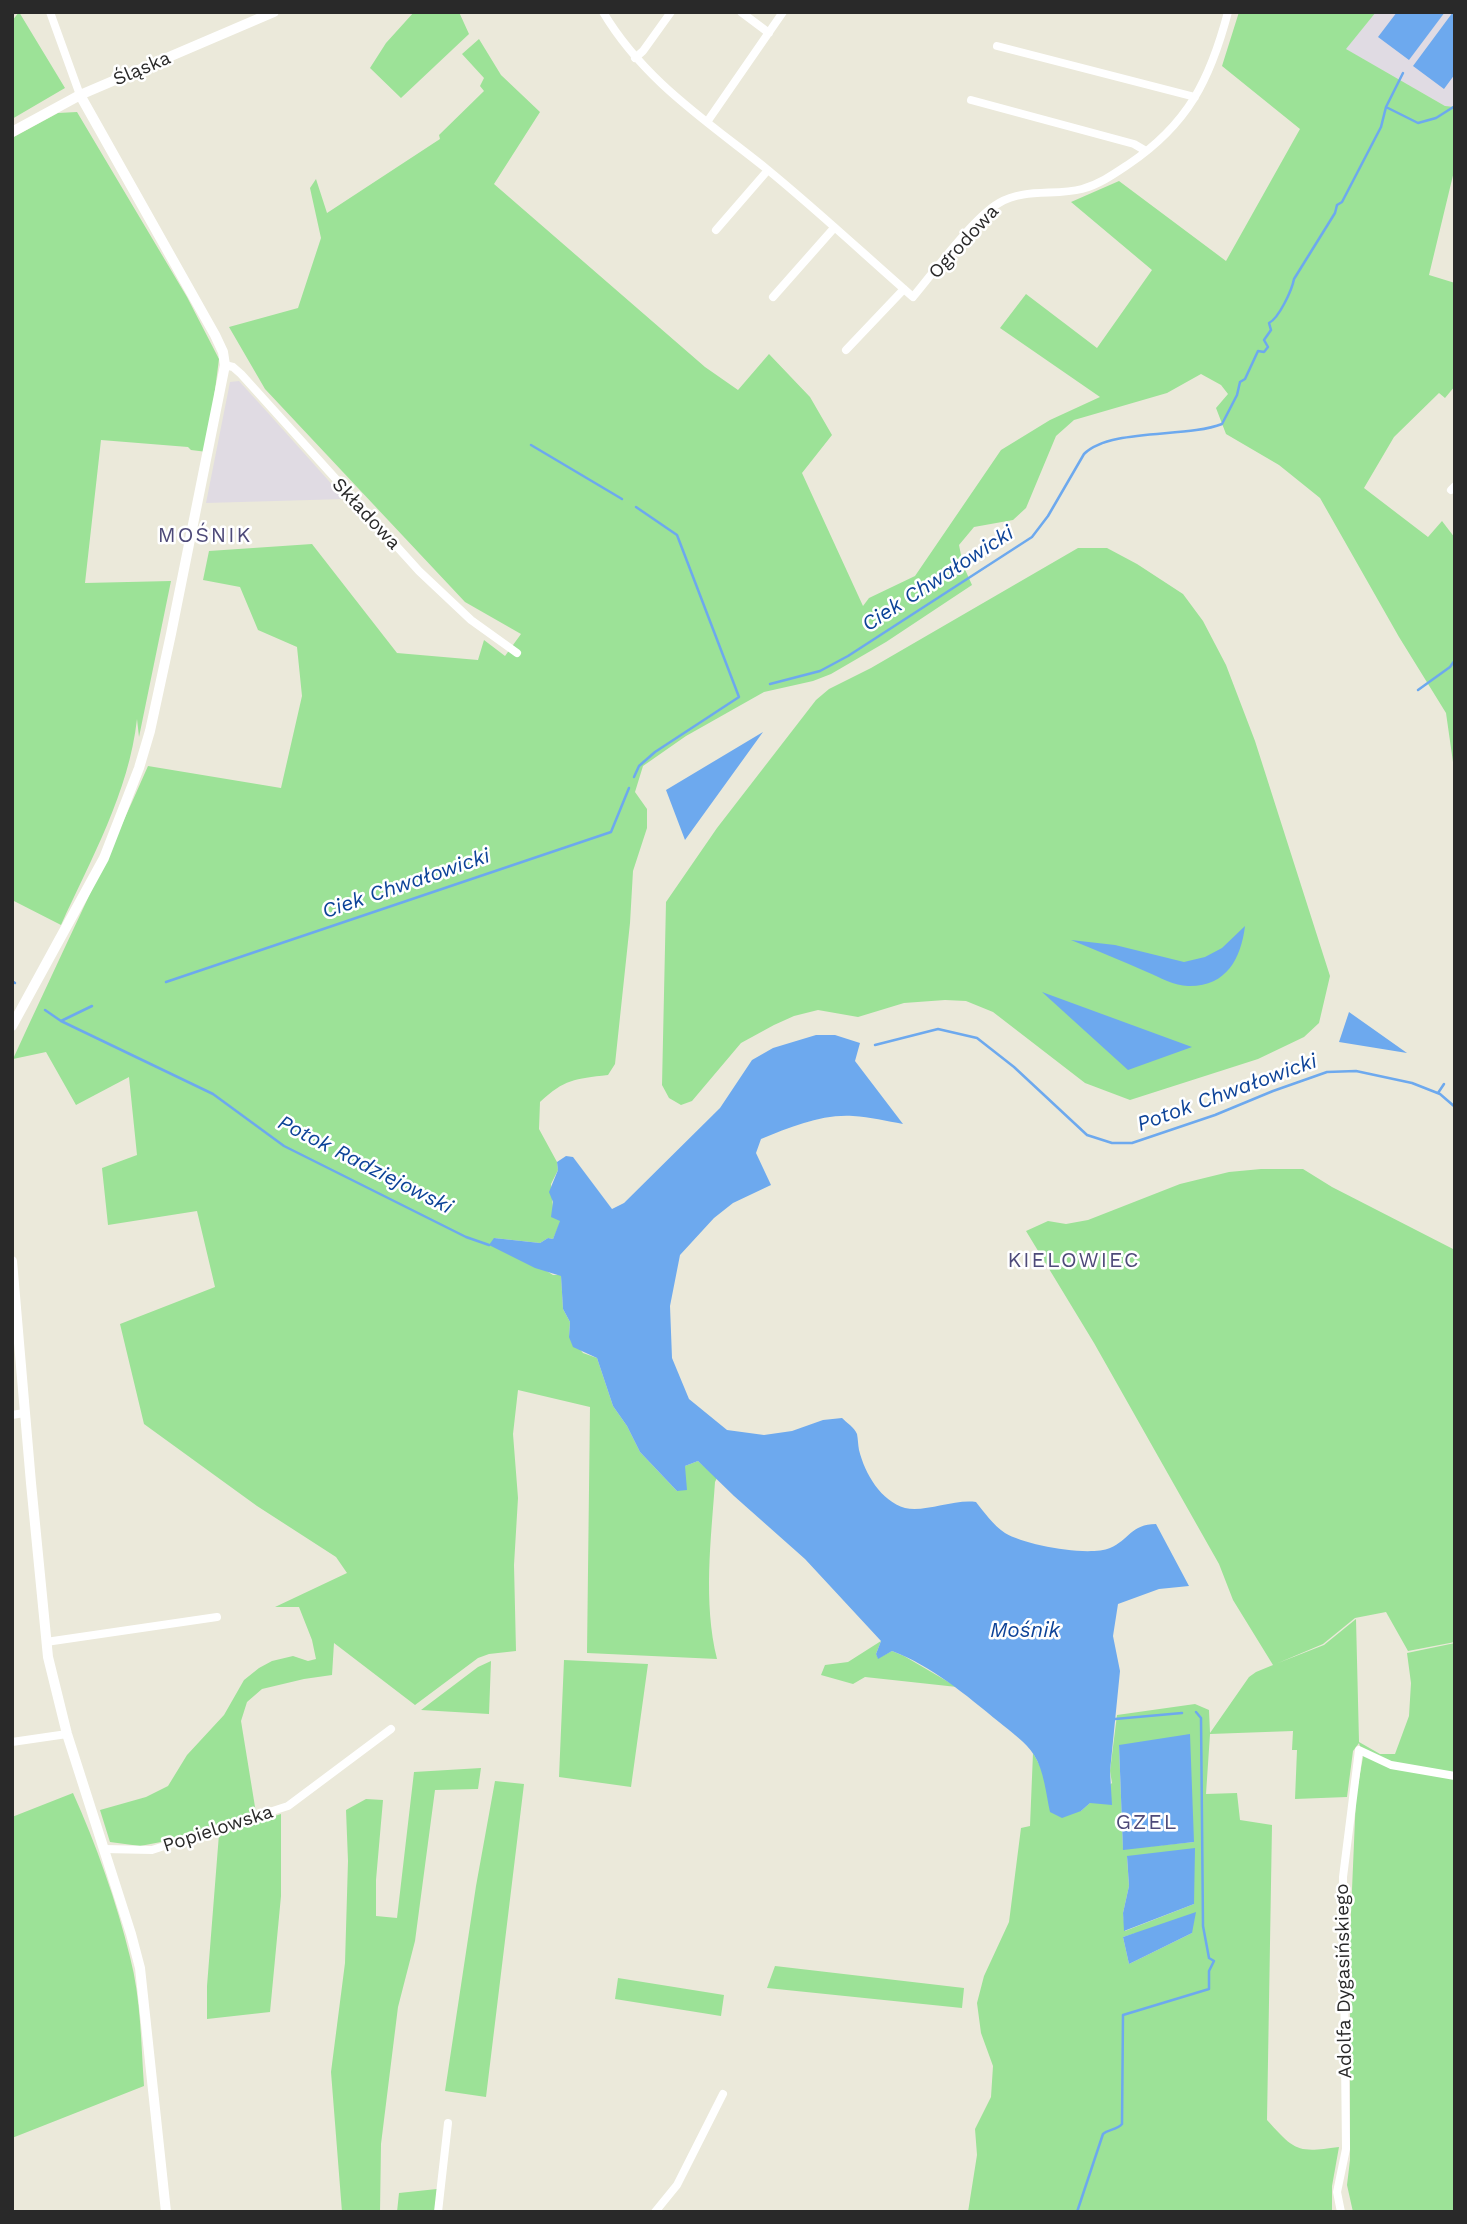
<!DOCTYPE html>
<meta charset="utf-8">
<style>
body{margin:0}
#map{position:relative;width:1467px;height:2224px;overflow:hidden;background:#ebe9da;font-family:"Work Sans",sans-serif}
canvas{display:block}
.frame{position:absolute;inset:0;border:14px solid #292929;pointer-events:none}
</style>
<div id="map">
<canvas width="1467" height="2224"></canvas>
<div class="frame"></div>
</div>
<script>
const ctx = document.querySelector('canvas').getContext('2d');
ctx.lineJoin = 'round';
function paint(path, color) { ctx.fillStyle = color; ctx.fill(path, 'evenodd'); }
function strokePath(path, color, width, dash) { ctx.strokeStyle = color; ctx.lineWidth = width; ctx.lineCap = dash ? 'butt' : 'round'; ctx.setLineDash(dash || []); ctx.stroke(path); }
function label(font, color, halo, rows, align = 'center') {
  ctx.font = font + ' "Work Sans",sans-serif'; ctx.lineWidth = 5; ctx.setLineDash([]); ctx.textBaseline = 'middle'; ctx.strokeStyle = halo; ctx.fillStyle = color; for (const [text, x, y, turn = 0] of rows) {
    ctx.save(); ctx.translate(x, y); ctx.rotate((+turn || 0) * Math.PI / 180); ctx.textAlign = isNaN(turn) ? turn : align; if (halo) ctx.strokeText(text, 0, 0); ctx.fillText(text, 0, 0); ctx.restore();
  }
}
paint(new Path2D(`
 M 1376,12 L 1455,12 L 1455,107 L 1445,106 L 1345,49 Z
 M 239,381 L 269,414 L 345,499 L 206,503 L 230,382 Z`), '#e0dbe3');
paint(new Path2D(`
 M 19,12 L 65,88 L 12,119 L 12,21 Z
 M 414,12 L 459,12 L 469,34 L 401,98 L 370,68 L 386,43 Z
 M 1239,12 L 1376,12 L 1346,49 L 1445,106 L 1455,107 L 1455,167 L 1429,275 L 1455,283 L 1455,386 L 1445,398 L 1439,393 L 1394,437 L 1364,488 L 1428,537 L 1442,521 L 1455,538 L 1455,776 L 1446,713 L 1399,637 L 1320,498 L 1279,465 L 1226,434 L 1216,408 L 1228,394 L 1221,385 L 1201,374 L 1167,393 L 1074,420 L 1056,436 L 1026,508 L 1013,520 L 974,527 L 959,545 L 963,565 L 972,585 L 886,642 L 831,674 L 813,681 L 764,692 L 686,736 L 643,766 L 635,792 L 647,809 L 647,828 L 633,871 L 630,923 L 615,1064 L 608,1075 C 574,1079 565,1079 540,1102 L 539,1129 L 557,1162 L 558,1170 L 551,1184 L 553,1208 L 561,1221 L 553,1239 L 548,1238 L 540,1243 L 494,1238 L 553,1275 L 561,1275 L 563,1309 L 570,1322 L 569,1336 L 583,1353 L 597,1358 L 613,1406 L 627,1426 L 640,1452 L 677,1491 L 685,1466 L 698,1461 L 717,1478 L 715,1482 C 711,1540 703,1602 717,1659 L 587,1653 L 590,1407 L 518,1390 L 513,1434 L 518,1498 L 514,1565 L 516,1651 L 489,1654 L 478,1658 L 415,1705 L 334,1643 L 332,1675 L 304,1679 L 262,1689 L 247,1702 L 241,1721 L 256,1813 L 161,1842 L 140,1846 L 110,1842 L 100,1810 L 146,1797 L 168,1786 L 187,1755 L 224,1715 L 244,1680 L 259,1668 L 272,1661 L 293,1656 L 308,1661 L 316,1659 L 312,1640 L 299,1607 L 275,1607 L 347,1573 L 336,1557 L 257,1506 L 144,1424 L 120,1324 L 215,1287 L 197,1211 L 108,1225 L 102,1168 L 137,1155 L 129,1077 L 76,1105 L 46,1052 L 13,1059 C 58,961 105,864 148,766 L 281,788 L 302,696 L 297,647 L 258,630 L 240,587 L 203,580 L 209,551 L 312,544 L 397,653 L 478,660 L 484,640 L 505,656 L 521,634 L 465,602 L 265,389 L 229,327 L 298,308 L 321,238 L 310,188 L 316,179 L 327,213 L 440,139 L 439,135 L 484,91 L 480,86 L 484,78 L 462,54 L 479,39 L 501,75 L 540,112 L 494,184 L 705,367 L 738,390 L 769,354 L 810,397 L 832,435 L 802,473 L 863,606 L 869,598 L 915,576 L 1001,450 L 1050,420 L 1100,397 L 1000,328 L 1026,294 L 1097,348 L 1152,270 L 1071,202 L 1119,181 L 1226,261 L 1300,129 L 1222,66 Z
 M 77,112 L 187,297 L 219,359 L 207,452 L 191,450 L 188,447 L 101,440 L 85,583 L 171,581 L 139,737 L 137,719 C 129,792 91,859 61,925 L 12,900 L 12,138 L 58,113 Z
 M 1078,548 L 1107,548 L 1137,564 L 1183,594 L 1203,621 L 1226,665 L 1255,741 L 1330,976 L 1319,1023 L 1304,1037 L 1258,1059 L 1130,1100 L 1085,1083 L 993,1012 L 966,1001 L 945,1000 L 904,1003 L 858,1017 L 818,1010 L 794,1016 L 774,1025 L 741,1043 L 692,1101 L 681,1105 L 669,1098 L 662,1085 L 666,902 L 717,828 L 816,700 L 829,689 L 871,668 Z
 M 1261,1169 L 1303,1169 L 1332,1187 L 1455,1250 L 1455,1642 L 1408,1651 L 1386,1612 L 1355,1618 L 1323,1644 L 1278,1663 L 1324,1645 L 1356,1619 L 1359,1742 L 1380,1754 L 1395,1754 L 1409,1716 L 1411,1683 L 1407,1653 L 1455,1643 L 1455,2212 L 1353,2212 L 1347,2185 L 1350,2160 L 1350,1936 L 1356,1796 L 1363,1757 L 1359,1743 L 1353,1751 L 1347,1797 L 1295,1799 L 1297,1750 L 1292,1750 L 1293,1731 L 1210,1734 L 1206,1794 L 1237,1793 L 1240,1820 L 1272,1825 L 1267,2120 C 1295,2151 1297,2153 1339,2147 L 1332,2186 L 1332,2212 L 968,2212 L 977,2155 L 975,2129 L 991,2097 L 993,2066 L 981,2033 L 977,2003 L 984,1976 L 1009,1922 L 1021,1828 L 1030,1826 L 1033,1753 L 1039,1764 L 1081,1811 L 1112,1783 L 1110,1771 L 1117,1715 L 1195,1704 L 1209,1710 L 1210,1733 L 1249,1677 L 1256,1672 L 1273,1665 L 1233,1600 L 1219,1564 L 1094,1343 L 1026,1231 L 1048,1221 L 1066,1224 L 1088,1220 L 1180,1184 L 1229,1172 ZM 1119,1745 L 1194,1842 L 1123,1849 ZM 1127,1857 L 1194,1904 L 1125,1931 L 1123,1913 L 1129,1886 ZM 1136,1933 L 1192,1933 L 1129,1964 L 1123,1937 Z
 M 881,1641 L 876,1654 L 878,1658 L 892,1651 L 904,1656 L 957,1687 L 865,1677 L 853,1684 L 821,1675 L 825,1665 L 848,1662 Z
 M 564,1660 L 648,1664 L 631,1787 L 559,1777 Z
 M 491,1661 L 489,1714 L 421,1710 L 478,1667 Z
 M 481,1768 L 478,1789 L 435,1790 L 415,1941 L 398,2007 L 381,2144 L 380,2212 L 342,2212 L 331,2072 L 345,1963 L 348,1861 L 346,1810 L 366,1799 L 383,1800 L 376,1880 L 376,1916 L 397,1918 L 414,1772 Z
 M 495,1781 L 524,1784 L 486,2097 L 445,2091 L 476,1886 Z
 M 73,1793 C 96,1844 117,1903 130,1957 C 141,1999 141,2043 144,2086 L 12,2138 L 12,1817 Z
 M 281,1814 L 281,1896 L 270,2012 L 207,2019 L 207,1986 L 219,1834 Z
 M 775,1966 L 964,1988 L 962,2008 L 767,1988 Z
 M 618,1978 L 724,1995 L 721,2016 L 615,1999 Z
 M 437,2189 L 435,2212 L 397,2212 L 399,2193 Z`), '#9ce297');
paint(new Path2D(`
 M 1397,12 L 1445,12 L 1409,60 L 1378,37 Z
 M 1453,12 L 1455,74 L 1444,89 L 1413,66 Z
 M 763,732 L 685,840 L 666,790 Z
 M 1245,926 C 1241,959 1226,987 1188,986 C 1175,986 1159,977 1147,972 C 1122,961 1096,950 1071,940 L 1115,945 L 1184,962 L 1205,957 L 1222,948 Z
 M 1042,992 L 1192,1047 L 1128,1070 Z
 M 1349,1012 L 1407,1053 L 1339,1042 Z
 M 816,1035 L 835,1035 L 860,1043 L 855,1061 L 903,1124 C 887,1121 870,1117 853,1116 C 821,1114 791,1127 761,1139 L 756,1153 L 771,1185 L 733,1203 L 714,1218 L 680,1255 L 670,1306 L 672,1358 L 689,1399 L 727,1430 L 764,1435 L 792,1431 L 823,1420 L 842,1418 C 847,1423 854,1427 857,1434 C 858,1439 858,1445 859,1450 C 865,1474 881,1501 905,1508 C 924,1513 953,1499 976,1502 C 984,1512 993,1525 1005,1533 C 1025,1545 1088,1557 1110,1548 C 1129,1540 1131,1524 1156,1524 L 1189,1586 L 1159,1589 L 1118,1604 L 1113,1636 L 1120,1671 L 1110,1771 L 1112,1805 L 1090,1803 L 1081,1811 L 1062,1818 L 1050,1812 C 1046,1794 1044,1770 1034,1755 C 1026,1742 1011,1732 999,1722 C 966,1695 932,1666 892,1651 L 878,1659 L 876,1654 L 881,1641 L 805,1559 L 734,1496 L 698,1461 L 685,1466 L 687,1490 L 677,1491 L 640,1452 L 627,1426 L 613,1406 L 597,1358 L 573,1347 L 569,1337 L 570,1322 L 563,1309 L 561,1276 L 535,1268 L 489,1245 L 494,1238 L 540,1243 L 548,1238 L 553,1239 L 560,1221 L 551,1217 L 553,1202 L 549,1192 L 558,1170 L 557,1162 L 566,1156 L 573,1157 L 612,1209 L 624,1203 L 720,1108 L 752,1060 L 773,1048 Z
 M 1190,1734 L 1194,1842 L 1123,1850 L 1119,1745 Z
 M 1195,1848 L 1194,1904 L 1124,1931 L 1123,1913 L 1129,1886 L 1127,1856 Z
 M 1196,1912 L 1192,1933 L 1129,1964 L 1123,1937 Z`), '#6da9ee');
strokePath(new Path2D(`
 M 1386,107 L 1418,123 L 1436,118 L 1455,106
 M 531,445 L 622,499
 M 770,684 L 820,671 L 848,656 L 1032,537 L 1048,516 L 1084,454 C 1110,428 1187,438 1222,424 L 1237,395 L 1240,382 L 1245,379 L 1258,351 L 1264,352 L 1268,347 L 1264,340 L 1271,330 L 1269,323 C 1279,318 1292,290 1294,279 L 1335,213 L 1337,205 L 1342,202 L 1381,127 L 1386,107 L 1403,73
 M 1418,690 L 1450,667 L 1455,660
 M 634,777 L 639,766 L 655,752 L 739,697 L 677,535 L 636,507
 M 12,981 L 15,983
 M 166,982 L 611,832 L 629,788
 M 45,1010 L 61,1021 L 213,1094 L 284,1146 L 466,1237 L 489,1245
 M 61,1021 L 92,1006
 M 875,1045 L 938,1029 L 977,1038 L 1014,1067 L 1087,1135 L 1112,1143 L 1132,1143 L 1215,1115 L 1273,1091 L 1327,1072 L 1356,1071 L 1412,1083 L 1440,1094 L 1455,1107
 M 1438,1093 L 1444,1084
 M 1115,1719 L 1182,1713
 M 1077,2212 L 1103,2134 C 1109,2129 1117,2130 1122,2124 L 1123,2015 L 1209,1989 L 1209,1971 L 1214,1961 L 1209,1958 L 1203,1926 L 1201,1718 L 1196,1712`), '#6da9ee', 2.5);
strokePath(new Path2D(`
 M 50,12 L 80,95
 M 603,12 C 644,81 707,121 768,170 C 818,211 865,255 913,297 C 934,272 973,218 999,203 C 1024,188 1055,196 1082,189 C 1100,184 1114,174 1129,164 C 1188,124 1210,80 1228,12
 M 741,12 L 769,33
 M 997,46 L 1195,97
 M 635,58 L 643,51 L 671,12
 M 971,100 L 1134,144 L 1146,151
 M 707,122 L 783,12
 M 716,230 L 768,170
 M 773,297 L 834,228
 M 846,350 L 904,289
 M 225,365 L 233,367 L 241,374 L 419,571 L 471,620 L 517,653
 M 1451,490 L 1455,486
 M 12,1415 L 24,1413
 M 46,1642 L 217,1617
 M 12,1742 L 67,1734
 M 104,1849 L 152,1850 L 288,1806 L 391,1729
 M 438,2212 L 448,2123
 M 655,2212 L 677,2185 L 723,2094
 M 1341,2212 L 1337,2192 L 1346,2149 L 1343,1877 L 1359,1750 L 1391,1765 L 1455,1776`), '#fff', 8);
strokePath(new Path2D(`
 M 12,132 L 80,95 L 274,12
 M 12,1026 L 104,858 L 139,768 L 150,731 L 171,634 L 225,365 L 223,352 L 215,335 L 80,95
 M 12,1261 L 31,1483 L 48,1657 L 67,1734 L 131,1934 L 140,1968 L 166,2212`), '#fff', 10);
const rail = new Path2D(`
 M 12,13 L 13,12`);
strokePath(rail, '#a09db3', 5);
strokePath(rail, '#fff', 2.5, [8]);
label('19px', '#292929', '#fff', [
 ["Śląska",142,69,-23],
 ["Ogrodowa",964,242,-47],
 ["Składowa",366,514,47],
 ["Popielowska",218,1829,-18],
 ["Adolfa Dygasińskiego",1344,1981,-91]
]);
ctx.letterSpacing = '2px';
label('21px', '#4e4a79', '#fff', [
 ["MOŚNIK",205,536],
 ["KIELOWIEC",1074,1261],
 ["GZEL",1147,1823]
]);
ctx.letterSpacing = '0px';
label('italic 21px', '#0d4398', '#fff', [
 ["Ciek Chwałowicki",938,579,-33],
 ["Ciek Chwałowicki",406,884,-19],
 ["Potok Chwałowicki",1227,1093,-20],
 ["Potok Radziejowski",365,1165,27],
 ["Mośnik",1025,1631]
]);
</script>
